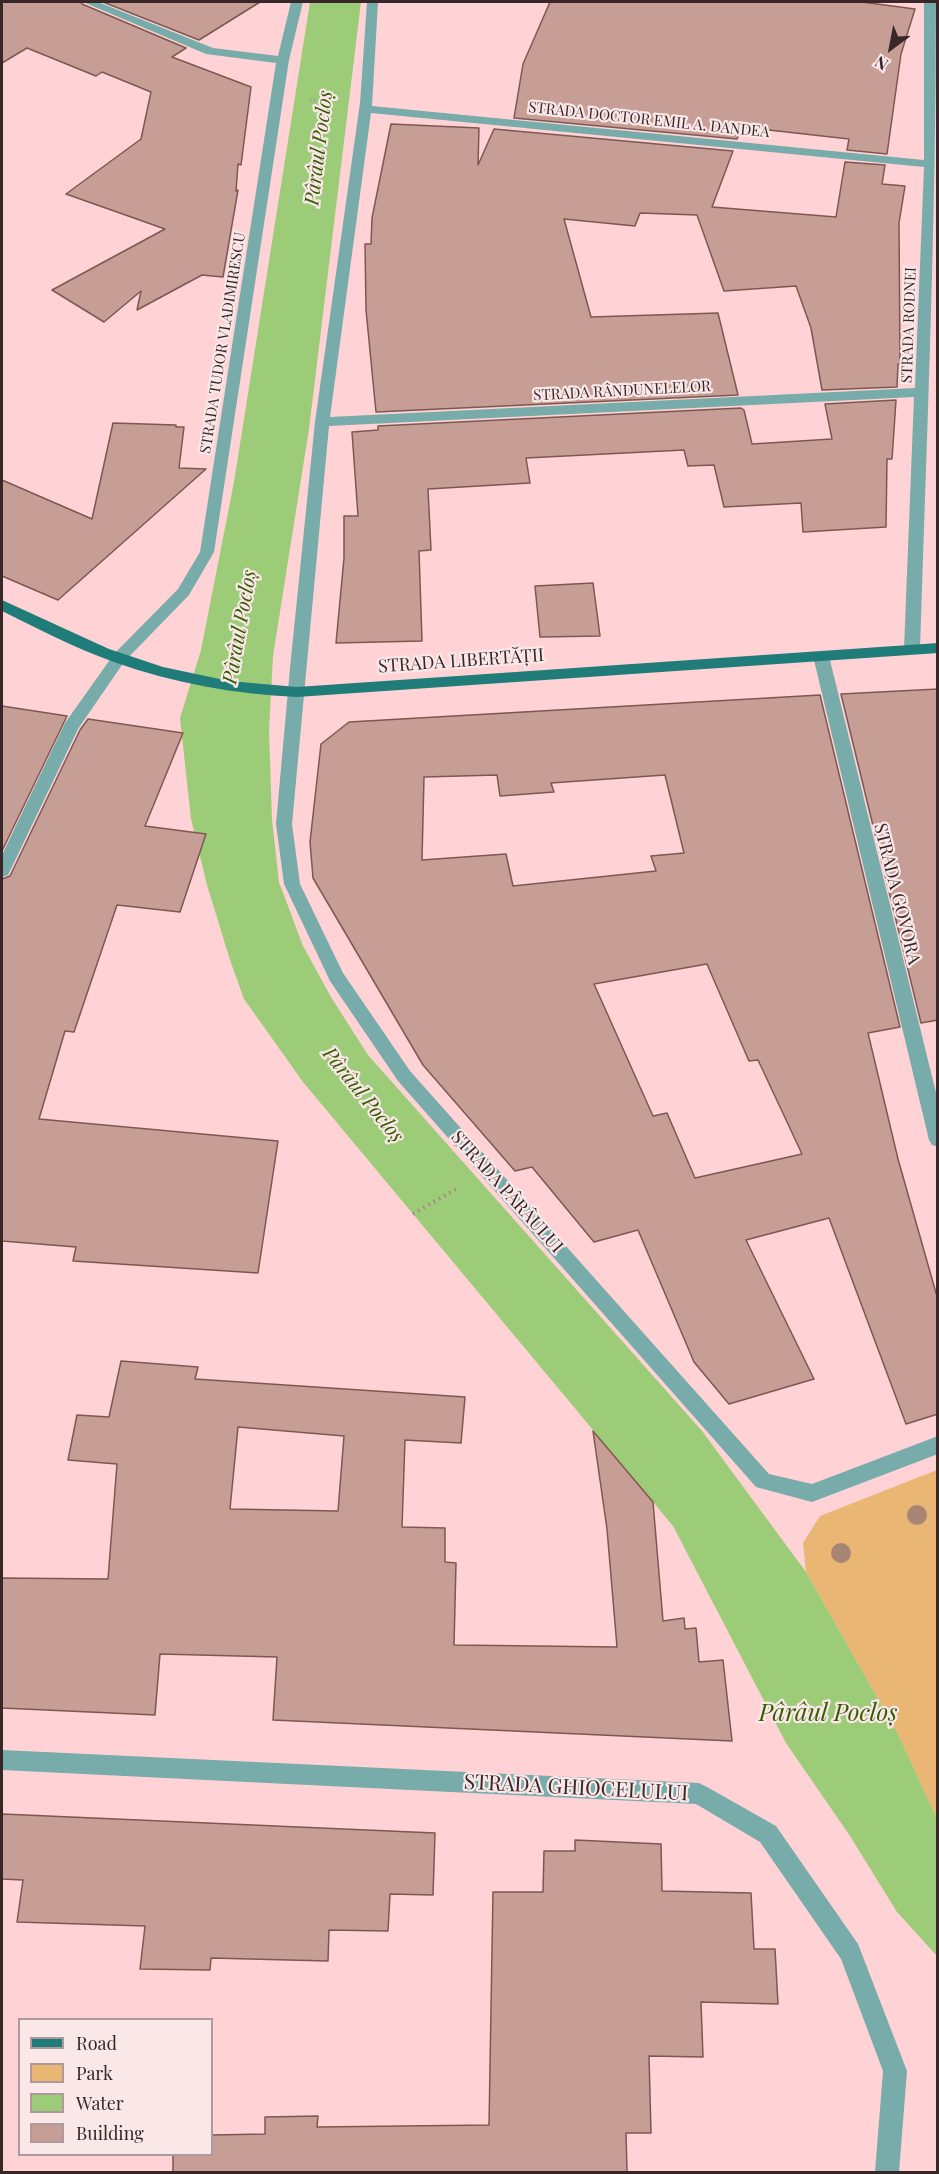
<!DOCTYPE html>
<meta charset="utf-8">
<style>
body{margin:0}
#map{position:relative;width:939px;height:2174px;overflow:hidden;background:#ffd2d6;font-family:"Playfair Display",serif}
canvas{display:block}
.frame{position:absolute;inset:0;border:3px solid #382729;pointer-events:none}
.legend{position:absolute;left:18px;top:2018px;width:195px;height:138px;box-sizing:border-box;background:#fae7e8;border:2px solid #ac9a9c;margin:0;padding:8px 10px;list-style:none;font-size:18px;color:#382729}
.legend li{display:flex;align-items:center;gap:12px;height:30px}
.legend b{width:30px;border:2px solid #ac9a9c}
.north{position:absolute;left:861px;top:18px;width:60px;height:60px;-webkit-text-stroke:4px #fae7e8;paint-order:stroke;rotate:212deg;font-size:16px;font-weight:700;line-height:24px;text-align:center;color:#382729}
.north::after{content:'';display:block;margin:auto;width:21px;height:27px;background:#382729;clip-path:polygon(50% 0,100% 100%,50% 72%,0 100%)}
</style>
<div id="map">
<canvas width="939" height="2174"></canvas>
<div class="frame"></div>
<ul class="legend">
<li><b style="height:8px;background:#1f7c79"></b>Road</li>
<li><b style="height:16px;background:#eab673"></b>Park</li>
<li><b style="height:16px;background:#9dcc78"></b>Water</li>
<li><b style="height:16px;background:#c79e95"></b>Building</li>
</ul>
<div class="north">N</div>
</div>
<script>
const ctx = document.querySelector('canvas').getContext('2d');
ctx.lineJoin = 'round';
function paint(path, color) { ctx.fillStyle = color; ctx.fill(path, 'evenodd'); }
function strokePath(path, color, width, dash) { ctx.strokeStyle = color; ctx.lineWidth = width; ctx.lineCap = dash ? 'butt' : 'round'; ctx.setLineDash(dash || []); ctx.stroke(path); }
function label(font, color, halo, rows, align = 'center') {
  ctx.font = font + ' "Playfair Display",serif'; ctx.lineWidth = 4.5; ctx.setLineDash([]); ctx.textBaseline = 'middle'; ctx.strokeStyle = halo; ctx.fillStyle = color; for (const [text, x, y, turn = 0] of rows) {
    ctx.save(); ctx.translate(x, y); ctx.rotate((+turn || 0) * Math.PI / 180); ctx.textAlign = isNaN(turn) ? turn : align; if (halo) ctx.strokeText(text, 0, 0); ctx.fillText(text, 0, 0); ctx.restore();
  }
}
paint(new Path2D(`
 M 937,1470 L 937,1819 L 899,1736 L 806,1572 L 803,1543 L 820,1516 Z`), '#eab673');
paint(new Path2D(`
 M 310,2 L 361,2 L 309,429 L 273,656 L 269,730 L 272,820 L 279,882 L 303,946 L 331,997 L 368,1055 L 702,1431 L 806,1572 L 899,1736 L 937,1819 L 937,1956 L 897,1912 L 850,1836 L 786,1743 L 673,1526 L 303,1082 L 244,999 L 230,960 L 207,885 L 191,819 L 180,718 L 201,650 L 234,482 Z`), '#9dcc78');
const building = new Path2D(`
 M 2,2 L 81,2 L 82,4 L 186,48 L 172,57 L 251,87 L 241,165 L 238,164 L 236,191 L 238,190 L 223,277 L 202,275 L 137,310 L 141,291 L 104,322 L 52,290 L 165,229 L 66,194 L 141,139 L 151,92 L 102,72 L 96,76 L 27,48 L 2,63 Z
 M 103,2 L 260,2 L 199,40 Z
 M 550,2 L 862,2 L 915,9 L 901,54 L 887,154 L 847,150 L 849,139 L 742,127 L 737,139 L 514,118 L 523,64 Z
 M 391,124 L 479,128 L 478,165 L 494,129 L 733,151 L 712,207 L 836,217 L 845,162 L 885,165 L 882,184 L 905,186 L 899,223 L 900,364 L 898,364 L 897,387 L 822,390 L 811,328 L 796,286 L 724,291 L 697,215 L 640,213 L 635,226 L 564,219 L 591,317 L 718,313 L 738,395 L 376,412 L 366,310 L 365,244 L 371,244 L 372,218 Z
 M 896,400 L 892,459 L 887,459 L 886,527 L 803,532 L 801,503 L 724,507 L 714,465 L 688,466 L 684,450 L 526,458 L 530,483 L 428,489 L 431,550 L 419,551 L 422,641 L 336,643 L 344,558 L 344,516 L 358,516 L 352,432 L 378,430 L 378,426 L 741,408 L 744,410 L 752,444 L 832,439 L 825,404 Z
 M 113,423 L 176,425 L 176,427 L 184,427 L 179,468 L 206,469 L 58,600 L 2,576 L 2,480 L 92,519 Z
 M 593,583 L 600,636 L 540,637 L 535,586 Z
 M 938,689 L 938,1020 L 921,1023 L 841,694 Z
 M 820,695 L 900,1027 L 868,1033 L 898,1159 L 938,1300 L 938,1414 L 906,1424 L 829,1218 L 746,1240 L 814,1379 L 729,1404 L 694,1362 L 638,1230 L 594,1242 L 532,1167 L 515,1171 L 423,1065 L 313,878 L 310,842 L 321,744 L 349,722 ZM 497,775 L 500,796 L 554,792 L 551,783 L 665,775 L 684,853 L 651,856 L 656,871 L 513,886 L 506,854 L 422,860 L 424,777 ZM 707,964 L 749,1061 L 758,1060 L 802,1154 L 695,1178 L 667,1113 L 653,1116 L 594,984 Z
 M 2,706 L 67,716 L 2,851 Z
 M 88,719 L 183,733 L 145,826 L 206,834 L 180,912 L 117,905 L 74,1032 L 65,1031 L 39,1119 L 278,1141 L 258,1273 L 73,1261 L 76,1247 L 2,1241 L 2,879 L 10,876 L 80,730 Z
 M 121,1361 L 198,1367 L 195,1379 L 465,1397 L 461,1443 L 405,1440 L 402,1527 L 445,1528 L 445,1562 L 456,1563 L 454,1645 L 617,1647 L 607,1529 L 593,1431 L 653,1502 L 663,1621 L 684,1618 L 685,1629 L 696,1628 L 699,1662 L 723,1660 L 732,1741 L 273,1720 L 277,1657 L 160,1654 L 155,1715 L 2,1708 L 2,1578 L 108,1579 L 117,1464 L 68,1460 L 77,1415 L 109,1417 ZM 238,1427 L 344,1436 L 338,1511 L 230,1509 Z
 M 2,1814 L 435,1833 L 433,1895 L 390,1894 L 388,1931 L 329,1930 L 328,1961 L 211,1958 L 210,1970 L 140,1969 L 145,1926 L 17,1922 L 23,1880 L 2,1879 Z
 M 575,1840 L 661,1844 L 662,1891 L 751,1893 L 754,1949 L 775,1949 L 778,2004 L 701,2002 L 703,2057 L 649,2056 L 651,2133 L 626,2133 L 627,2172 L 173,2172 L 173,2154 L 212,2154 L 212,2135 L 265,2134 L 265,2117 L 318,2116 L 317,2127 L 489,2125 L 493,1892 L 543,1892 L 544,1851 L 575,1851 Z`);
paint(building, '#c79e95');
strokePath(building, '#7d5850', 1.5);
strokePath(new Path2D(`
 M 310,100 L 332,101`), '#a68689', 3, [1, 3]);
strokePath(new Path2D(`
 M 413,1214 L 456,1189`), '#a68689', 4, [1.5, 4.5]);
paint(new Path2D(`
 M 83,2 L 98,2 L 213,48 L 278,56 L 291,2 L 303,2 L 289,60 L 214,552 L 189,595 L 124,662 L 78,729 L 10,871 L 8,875 L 2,877 L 2,855 L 65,723 L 114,654 L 178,589 L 200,552 L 276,63 L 206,54 Z
 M 367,2 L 378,2 L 372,106 L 924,160 L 924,2 L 936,2 C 936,219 927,433 920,649 L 917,653 L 907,653 L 904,649 L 914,397 L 329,426 L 292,824 L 300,884 L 343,973 L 410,1071 L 769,1474 L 812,1484 L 938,1436 L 938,1454 L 812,1502 L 756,1487 L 398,1081 L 330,981 L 284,884 L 276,824 L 290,668 L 315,422 L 360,103 ZM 371,113 L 924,167 L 915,388 L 330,417 Z
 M 821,651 L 829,656 L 938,1101 L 938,1147 L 932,1145 L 929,1140 L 813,656 Z
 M 2,1750 L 699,1783 L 707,1787 L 776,1826 L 858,1944 L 907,2071 L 899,2172 L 875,2172 L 883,2071 L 841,1959 L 760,1842 L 696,1804 L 2,1770 Z`), '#78acaa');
paint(new Path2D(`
 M 2,600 L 109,649 L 163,667 L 229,681 L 297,687 L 938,643 L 938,653 L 297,697 C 234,694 173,683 114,662 C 75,648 38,629 2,611 Z`), '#1f7c79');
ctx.fillStyle = '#a88574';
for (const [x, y] of [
 [917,1515],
 [841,1553]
]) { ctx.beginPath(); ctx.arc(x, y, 10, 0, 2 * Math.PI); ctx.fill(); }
label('15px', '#382729', '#fae7e8', [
 ["STRADA DOCTOR EMIL A. DANDEA",649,120,6],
 ["STRADA RODNEI",909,325,-88],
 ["STRADA TUDOR VLADIMIRESCU",223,343,-81],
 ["STRADA RÂNDUNELELOR",622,391,-3]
]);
label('18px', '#382729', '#fae7e8', [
 ["STRADA LIBERTĂȚII",461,661,-4],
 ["STRADA GOVORA",897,894,76],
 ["STRADA PÂRÂULUI",507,1192,48]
]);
label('italic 20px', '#345d00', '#fae7e8', [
 ["Pârâul Pocloș",319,148,-83],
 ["Pârâul Pocloș",240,627,-80],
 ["Pârâul Pocloș",363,1095,51]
]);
label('21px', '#382729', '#fae7e8', [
 ["STRADA GHIOCELULUI",576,1788,3]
]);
label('italic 24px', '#345d00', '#fae7e8', [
 ["Pârâul Pocloș",828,1714]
]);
</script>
